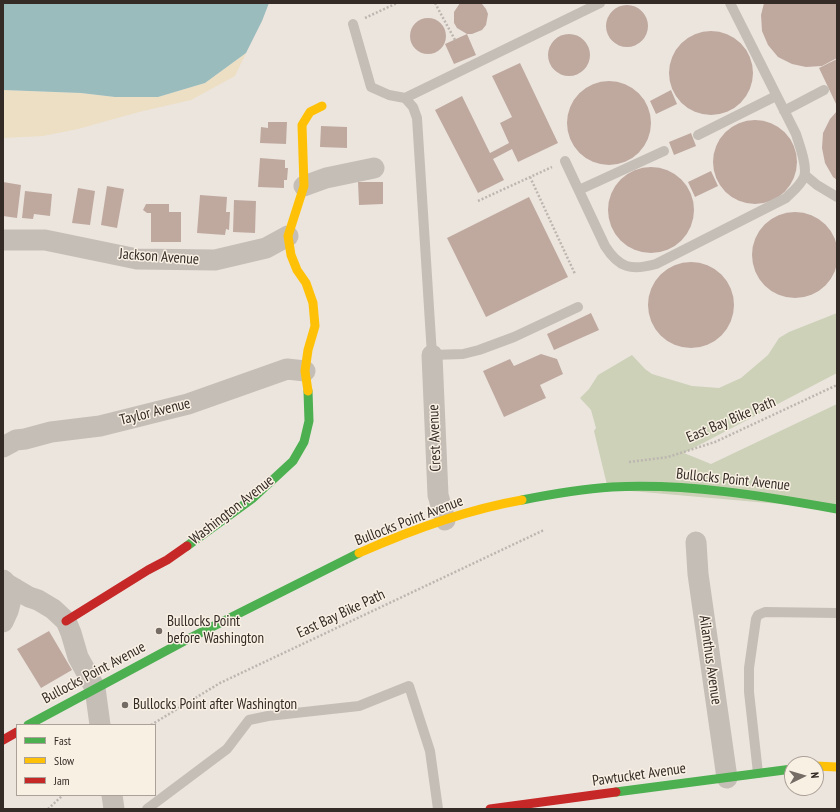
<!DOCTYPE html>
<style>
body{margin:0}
#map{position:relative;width:840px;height:812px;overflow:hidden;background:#ece5de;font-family:"PT Sans Narrow",sans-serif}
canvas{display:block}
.frame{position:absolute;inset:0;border:4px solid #352b26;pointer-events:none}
.legend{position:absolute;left:16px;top:724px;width:140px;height:72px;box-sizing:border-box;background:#f9f0e4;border:1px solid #aba198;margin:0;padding:5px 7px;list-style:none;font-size:12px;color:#352b26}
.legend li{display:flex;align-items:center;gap:8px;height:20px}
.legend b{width:20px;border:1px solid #aba198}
.north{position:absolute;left:784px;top:756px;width:40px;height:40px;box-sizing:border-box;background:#f9f0e4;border:1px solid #aba198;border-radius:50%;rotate:85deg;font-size:11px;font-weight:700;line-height:16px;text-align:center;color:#352b26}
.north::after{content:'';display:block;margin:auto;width:14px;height:18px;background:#756c66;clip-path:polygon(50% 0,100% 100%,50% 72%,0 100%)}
</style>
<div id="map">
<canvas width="840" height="812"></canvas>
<div class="frame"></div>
<ul class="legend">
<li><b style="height:5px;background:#4caf50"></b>Fast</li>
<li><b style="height:5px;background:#ffc107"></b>Slow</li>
<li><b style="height:5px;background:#c62828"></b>Jam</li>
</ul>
<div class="north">N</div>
</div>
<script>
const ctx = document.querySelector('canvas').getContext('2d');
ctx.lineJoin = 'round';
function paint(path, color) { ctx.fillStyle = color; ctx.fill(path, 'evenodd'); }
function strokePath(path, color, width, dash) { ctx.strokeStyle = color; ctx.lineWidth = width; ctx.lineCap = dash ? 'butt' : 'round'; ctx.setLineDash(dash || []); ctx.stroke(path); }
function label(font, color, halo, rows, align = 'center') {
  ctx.font = font + ' "PT Sans Narrow",sans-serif'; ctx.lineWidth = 3; ctx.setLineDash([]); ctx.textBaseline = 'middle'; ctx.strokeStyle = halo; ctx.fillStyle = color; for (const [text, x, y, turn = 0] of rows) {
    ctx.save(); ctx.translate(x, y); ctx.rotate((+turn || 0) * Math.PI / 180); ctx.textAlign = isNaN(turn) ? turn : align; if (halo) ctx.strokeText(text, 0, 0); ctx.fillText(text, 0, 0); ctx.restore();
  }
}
paint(new Path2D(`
 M 837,313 L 837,373 L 684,453 L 711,464 L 837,404 L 837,509 L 608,489 L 594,431 L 596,428 L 591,410 L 580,398 L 589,389 L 598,375 L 632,355 L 645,369 L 652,374 L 692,386 L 719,388 L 741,378 L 768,355 L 779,338 L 789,332 Z`), '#ccd1b8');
paint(new Path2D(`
 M 246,53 L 235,76 L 191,100 L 139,112 L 78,129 L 43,136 L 3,138 L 3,90 L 81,93 L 115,97 L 158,97 L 205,83 Z`), '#eddfc3');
paint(new Path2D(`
 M 3,3 L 269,3 L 262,21 L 246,53 L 205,83 L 158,97 L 115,97 L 81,93 L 3,90 Z`), '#9abcbd');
paint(new Path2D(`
 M 460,3 L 481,3 L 482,4 L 486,9 L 488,14 L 486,25 L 482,30 L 472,34 L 467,34 L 457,28 L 454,23 L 454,12 Z
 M 764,3 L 837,3 L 837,58 L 822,66 L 806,67 L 792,64 L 778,57 L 768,45 L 762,31 L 761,15 Z
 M606 26a21 21 0 1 1 42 0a21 21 0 1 1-42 0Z
 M410 36a18 18 0 1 1 36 0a18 18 0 1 1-36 0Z
 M669 73a42 42 0 1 1 84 0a42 42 0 1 1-84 0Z
 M548 55a21 21 0 1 1 42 0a21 21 0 1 1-42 0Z
 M 467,34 L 476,55 L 454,64 L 445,44 Z
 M 837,59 L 837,106 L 819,68 Z
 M 520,63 L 558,143 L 518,162 L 512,149 L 493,159 L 504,180 L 478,193 L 435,110 L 462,96 L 490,153 L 509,143 L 500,123 L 512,117 L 492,76 Z
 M567 123a42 42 0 1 1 84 0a42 42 0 1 1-84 0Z
 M 671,90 L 677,104 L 656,114 L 650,101 Z
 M 837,111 L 837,180 L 833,177 L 825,163 L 822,148 L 823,133 L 830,119 Z
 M713 162a42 42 0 1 1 84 0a42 42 0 1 1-84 0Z
 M 268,122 L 287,122 L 286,144 L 260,143 L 261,127 L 268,128 Z
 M 321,126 L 347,127 L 347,148 L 320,147 Z
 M 691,133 L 696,146 L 674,155 L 669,142 Z
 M 260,158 L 285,160 L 285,168 L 288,168 L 287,180 L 284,180 L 284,188 L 258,187 Z
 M608 210a43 43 0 1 1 86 0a43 43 0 1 1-86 0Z
 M 711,171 L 718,186 L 695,197 L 688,182 Z
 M 3,182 L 21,185 L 17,218 L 3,216 Z
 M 358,182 L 383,182 L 383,204 L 359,205 Z
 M 107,186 L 124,189 L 117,228 L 101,225 Z
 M 78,188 L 95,191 L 90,225 L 72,223 Z
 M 25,191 L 52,194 L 50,216 L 34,214 L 33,219 L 22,218 Z
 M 200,195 L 227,197 L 226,212 L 230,212 L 229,230 L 226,229 L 225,235 L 197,233 Z
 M 529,197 L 568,277 L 486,317 L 447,238 Z
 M 234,200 L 256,201 L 255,233 L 233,232 Z
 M 146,204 L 169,204 L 169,212 L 181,212 L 181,242 L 151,242 L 151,213 L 147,213 L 143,210 Z
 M752 255a43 43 0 1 1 86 0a43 43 0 1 1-86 0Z
 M648 305a43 43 0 1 1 86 0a43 43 0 1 1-86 0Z
 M 591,313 L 599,330 L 554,350 L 547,334 Z
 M 541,354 L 557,359 L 563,374 L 540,385 L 546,398 L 504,417 L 483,371 L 510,359 L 514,366 Z
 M 49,631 L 72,670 L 41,688 L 17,649 Z`), '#bfa99f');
strokePath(new Path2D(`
 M 435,3 L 455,40
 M 365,18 L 397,3
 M 530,177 L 575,274
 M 478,201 L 552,167
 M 629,462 L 668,457 L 715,442 L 837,385
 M 151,725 L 220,683 L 544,530
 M 48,809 L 63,795`), '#bdb6b0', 2.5, [2, 2]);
strokePath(new Path2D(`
 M 353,24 L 371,87 L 389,95 L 405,98 L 600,3
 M 405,98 L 413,107 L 417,118 L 432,355 L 463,354 L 479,350 L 514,337 L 578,307
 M 784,111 L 824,90
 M 698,135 L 776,96
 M 565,161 L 605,246 C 619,268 631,271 656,264 L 786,198 C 793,191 800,186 804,177 C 808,167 799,144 796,134 L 730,3
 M 805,175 L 817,185 L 837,197
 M 579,190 L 664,151
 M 758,773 L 749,692 L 749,668 L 756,619 L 758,615 L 765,612 L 837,613
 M 147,809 L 227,749 L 249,720 L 268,716 L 359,706 L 409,686 L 430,751 L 438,809`), '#c5beb7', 10);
strokePath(new Path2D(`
 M 304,186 L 326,178 L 374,168
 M 3,240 L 45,240 L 137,259 L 215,260 L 266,248 L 288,236
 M 432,355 L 438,495 L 445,520
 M 3,447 L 16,440 L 25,439 L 51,432 L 100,426 L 188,404 L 287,369 L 305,371
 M 696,542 L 698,574 L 727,778
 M 3,580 L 7,584 L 29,597 L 38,600 L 53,609 L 66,621 L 71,633 L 78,657 L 95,688 L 100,725
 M 3,622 L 8,611 L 14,588
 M 112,795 L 114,809`), '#c5beb7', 21);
strokePath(new Path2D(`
 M 522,500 C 552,494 582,489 612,487 C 688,483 763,496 837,509
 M 187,546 L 253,498 L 293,461 L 304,442 L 309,421 L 308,391
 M 28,725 L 188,639 L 359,553
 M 616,792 L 792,769`), '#4caf50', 9);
strokePath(new Path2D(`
 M 308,391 L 305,371 L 308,350 L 315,326 L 313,303 L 306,283 L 297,270 L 291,255 L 288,236 L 304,186 L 302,125 L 310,112 L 322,106
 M 359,553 C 411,530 465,510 522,500
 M 816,766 L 837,767`), '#ffc107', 9);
strokePath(new Path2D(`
 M 66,621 L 148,570 L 167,560 L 187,546
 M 3,740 L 17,732
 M 490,809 L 616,792`), '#c62828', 9);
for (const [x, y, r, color] of [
 [159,631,4,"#756c66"],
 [125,705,4,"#756c66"]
]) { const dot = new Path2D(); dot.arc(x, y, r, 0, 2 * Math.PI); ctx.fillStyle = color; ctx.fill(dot); strokePath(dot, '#f9f0e4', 1.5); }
label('15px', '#352b26', '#f9f0e4', [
 ["Jackson Avenue",159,257,4],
 ["Taylor Avenue",155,412,-14],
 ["East Bay Bike Path",731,420,-23],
 ["Crest Avenue",435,438,-92],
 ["Bullocks Point Avenue",733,480,6],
 ["Washington Avenue",232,510,-38],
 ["Bullocks Point Avenue",409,521,-21],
 ["East Bay Bike Path",341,614,-25],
 ["Ailanthus Avenue",710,660,82],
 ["Bullocks Point Avenue",94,673,-28],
 ["Pawtucket Avenue",639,775,-8]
]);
label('15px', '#352b26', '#f9f0e4', [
 ["Bullocks Point",167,622],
 ["before Washington",167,639],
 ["Bullocks Point after Washington",133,705]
], 'left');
</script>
